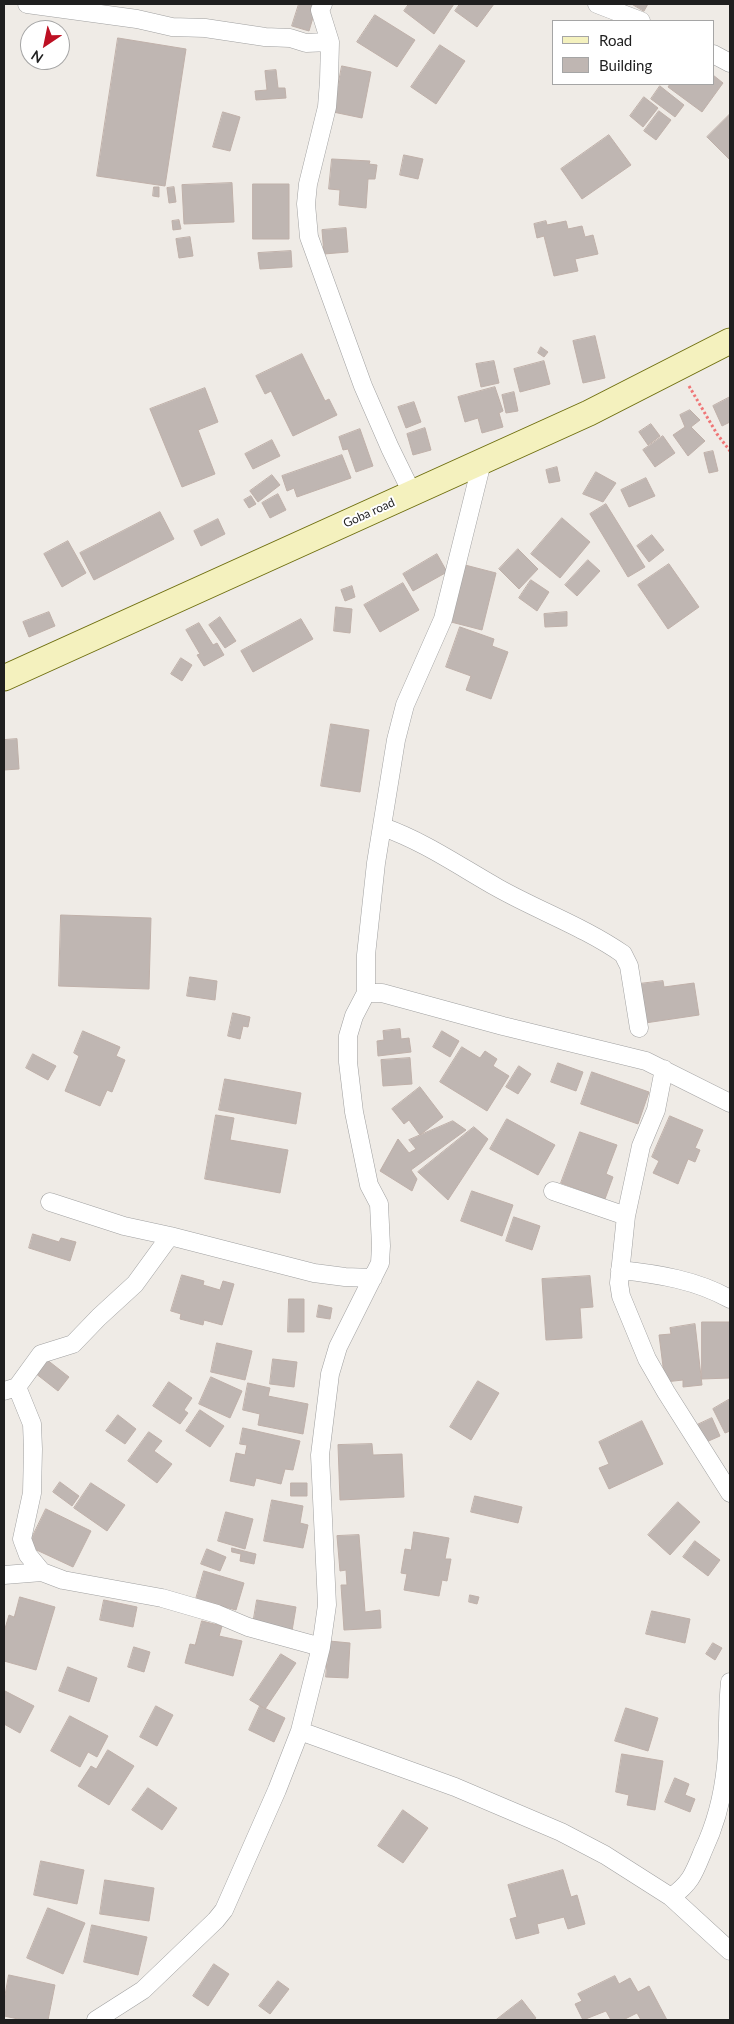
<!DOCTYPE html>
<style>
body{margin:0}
#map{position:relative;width:734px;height:2024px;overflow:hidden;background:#efebe6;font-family:Lato,sans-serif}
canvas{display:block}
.frame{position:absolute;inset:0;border:5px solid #1f1f1f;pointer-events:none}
.legend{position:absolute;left:552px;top:20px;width:162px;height:65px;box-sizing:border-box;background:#fff;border:1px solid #a5a5a5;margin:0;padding:6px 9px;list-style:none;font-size:15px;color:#1f1f1f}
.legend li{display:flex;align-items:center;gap:10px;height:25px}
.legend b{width:25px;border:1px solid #a5a5a5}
.north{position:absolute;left:20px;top:20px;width:50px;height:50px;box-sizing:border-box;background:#fff;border:1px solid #a5a5a5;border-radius:50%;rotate:214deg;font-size:14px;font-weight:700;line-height:20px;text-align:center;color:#1f1f1f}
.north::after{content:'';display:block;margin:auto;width:18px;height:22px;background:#bd1023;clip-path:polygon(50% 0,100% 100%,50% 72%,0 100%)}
</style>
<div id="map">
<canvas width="734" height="2024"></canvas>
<div class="frame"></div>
<ul class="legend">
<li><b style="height:6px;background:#f4f1be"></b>Road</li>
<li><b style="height:14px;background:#bfb6b2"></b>Building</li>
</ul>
<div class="north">N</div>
</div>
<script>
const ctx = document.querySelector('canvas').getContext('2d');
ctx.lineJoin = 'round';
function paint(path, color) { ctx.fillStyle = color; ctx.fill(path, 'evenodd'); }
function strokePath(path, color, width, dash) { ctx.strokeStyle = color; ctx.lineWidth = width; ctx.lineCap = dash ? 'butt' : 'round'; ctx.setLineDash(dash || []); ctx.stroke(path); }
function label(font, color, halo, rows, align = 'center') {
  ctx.font = font + ' Lato,sans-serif'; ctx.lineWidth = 4; ctx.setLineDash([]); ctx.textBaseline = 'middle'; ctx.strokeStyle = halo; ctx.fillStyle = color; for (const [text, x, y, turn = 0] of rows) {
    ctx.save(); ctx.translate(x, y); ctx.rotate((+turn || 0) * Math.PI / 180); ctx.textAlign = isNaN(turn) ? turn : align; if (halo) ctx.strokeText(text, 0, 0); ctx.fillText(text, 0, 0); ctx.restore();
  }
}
const building = new Path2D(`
 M 299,4 L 317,4 L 309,31 L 292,26 Z
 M 409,4 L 454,4 L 434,34 L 404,11 Z
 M 460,4 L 494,4 L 477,27 L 455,11 Z
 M 632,4 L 648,4 L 644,11 Z
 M 375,15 L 415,40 L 397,67 L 357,42 Z
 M 118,38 L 186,49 L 165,186 L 97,176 Z
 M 440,45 L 465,61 L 436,104 L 411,87 Z
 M 342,66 L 371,72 L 362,118 L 333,112 Z
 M 276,70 L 278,88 L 285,88 L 286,98 L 256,100 L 255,91 L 267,90 L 265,71 Z
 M 713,75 L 723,83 L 702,112 L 668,87 L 670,84 L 713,84 Z
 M 660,86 L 684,105 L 675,117 L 651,99 Z
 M 644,97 L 658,108 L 643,127 L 630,116 Z
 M 659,111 L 671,120 L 656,140 L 644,131 Z
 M 223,112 L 240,117 L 230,151 L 213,147 Z
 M 730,114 L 730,160 L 707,137 Z
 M 609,135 L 631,165 L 582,199 L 561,169 Z
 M 404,155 L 423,159 L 418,179 L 400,175 Z
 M 332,159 L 370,161 L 369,164 L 377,165 L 375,179 L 368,179 L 366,208 L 339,205 L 340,190 L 329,189 Z
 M 232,183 L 234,222 L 184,224 L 182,185 Z
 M 253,184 L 289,184 L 289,239 L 253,239 Z
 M 154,187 L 159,187 L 159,197 L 153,196 Z
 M 174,187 L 176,202 L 169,203 L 167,188 Z
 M 179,220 L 181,229 L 173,230 L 172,221 Z
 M 546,221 L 547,225 L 566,221 L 568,229 L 582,226 L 585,237 L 593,235 L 598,254 L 575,259 L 578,271 L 554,276 L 544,236 L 537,238 L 534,224 Z
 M 346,228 L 348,252 L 324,254 L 322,230 Z
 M 190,237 L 193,256 L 179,258 L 176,239 Z
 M 291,251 L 292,267 L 260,269 L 258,253 Z
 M 595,336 L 605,378 L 583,383 L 573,341 Z
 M 541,347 L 548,352 L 544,357 L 538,353 Z
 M 302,354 L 325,401 L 329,399 L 337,415 L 293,436 L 271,391 L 265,394 L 256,376 Z
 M 494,361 L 499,383 L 481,387 L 476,364 Z
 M 544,361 L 550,384 L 520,392 L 514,369 Z
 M 495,387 L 503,411 L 499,413 L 503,427 L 482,433 L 478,418 L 465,422 L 458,397 Z
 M 205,388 L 218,422 L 198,430 L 215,474 L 182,487 L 150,409 Z
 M 514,392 L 518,411 L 506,413 L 502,395 Z
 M 730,397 L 730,422 L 722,426 L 713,406 Z
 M 414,402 L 421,422 L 406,428 L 398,407 Z
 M 690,410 L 700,420 L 691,427 L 705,441 L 688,456 L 673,435 L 685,427 L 680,415 Z
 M 651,424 L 660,436 L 648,445 L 639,432 Z
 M 425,428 L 431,450 L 413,455 L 407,434 Z
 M 360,429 L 373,466 L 356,472 L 348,449 L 343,450 L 339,437 Z
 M 663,436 L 675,453 L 655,467 L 643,450 Z
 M 272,440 L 280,456 L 253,469 L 245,454 Z
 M 713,451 L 718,471 L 709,473 L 704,453 Z
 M 342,455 L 351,478 L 297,497 L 294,488 L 287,491 L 282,476 Z
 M 557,467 L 560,481 L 549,483 L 546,470 Z
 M 596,472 L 616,483 L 603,502 L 583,494 Z
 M 272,475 L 280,485 L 258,502 L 250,491 Z
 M 646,478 L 655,496 L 629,507 L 621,490 Z
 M 278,494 L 286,510 L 270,518 L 262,503 Z
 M 251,496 L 256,504 L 249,508 L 244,500 Z
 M 606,504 L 645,567 L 628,577 L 590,514 Z
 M 160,512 L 174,539 L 94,580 L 80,553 Z
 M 562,518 L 590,542 L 560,578 L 531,554 Z
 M 218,519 L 225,534 L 201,546 L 194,531 Z
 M 652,535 L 664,550 L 649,562 L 637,546 Z
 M 68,541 L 86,573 L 62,587 L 44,554 Z
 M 518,549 L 538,569 L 519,589 L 499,569 Z
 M 437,554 L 447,572 L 413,591 L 403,574 Z
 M 588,560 L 600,571 L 577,596 L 565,585 Z
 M 669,564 L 699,607 L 668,629 L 638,585 Z
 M 465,565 L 496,573 L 482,630 L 451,622 Z
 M 531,580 L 549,592 L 537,611 L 519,598 Z
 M 403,583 L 419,610 L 380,632 L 364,605 Z
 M 352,586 L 355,597 L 345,601 L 341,590 Z
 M 336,607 L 352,609 L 350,633 L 334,631 Z
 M 49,612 L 55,626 L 29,637 L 23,622 Z
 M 567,612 L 567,626 L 545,627 L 544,614 Z
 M 220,617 L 236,641 L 225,648 L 209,625 Z
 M 301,619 L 313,639 L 253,672 L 241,651 Z
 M 199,623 L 213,645 L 217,643 L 224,655 L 204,666 L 197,655 L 200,654 L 186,630 Z
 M 460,627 L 494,639 L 492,646 L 508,652 L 491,699 L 466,690 L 471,676 L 446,667 Z
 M 181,658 L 192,665 L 182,681 L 171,674 Z
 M 331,724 L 369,730 L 360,792 L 321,786 Z
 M 17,739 L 19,769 L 4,770 L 4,740 Z
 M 61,915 L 151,918 L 149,989 L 59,986 Z
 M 190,977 L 217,981 L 215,1000 L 187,996 Z
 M 663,981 L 664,987 L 694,983 L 699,1015 L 645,1023 L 639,984 Z
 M 233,1013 L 250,1017 L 248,1027 L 243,1026 L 240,1039 L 228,1036 Z
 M 400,1029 L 401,1039 L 409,1038 L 411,1052 L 378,1056 L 377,1041 L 384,1040 L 383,1031 Z
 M 83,1031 L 120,1047 L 116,1056 L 125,1060 L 112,1092 L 107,1090 L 100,1106 L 65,1091 L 79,1056 L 74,1053 Z
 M 442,1031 L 459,1041 L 450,1057 L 433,1047 Z
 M 462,1047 L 480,1058 L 485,1051 L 497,1059 L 493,1066 L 509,1076 L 487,1111 L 440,1082 Z
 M 33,1054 L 56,1066 L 48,1080 L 26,1068 Z
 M 410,1058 L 412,1084 L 383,1086 L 381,1060 Z
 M 558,1063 L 583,1072 L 576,1091 L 551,1082 Z
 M 519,1066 L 531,1074 L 518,1094 L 506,1087 Z
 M 592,1072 L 649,1092 L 638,1124 L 581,1104 Z
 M 225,1079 L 301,1093 L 296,1124 L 219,1110 Z
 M 420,1087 L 443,1117 L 420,1135 L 409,1120 L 404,1124 L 392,1109 Z
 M 216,1115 L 234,1118 L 230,1140 L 288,1150 L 280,1193 L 205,1179 Z
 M 670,1116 L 703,1130 L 695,1148 L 700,1150 L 695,1162 L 688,1159 L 678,1184 L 653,1173 L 659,1161 L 652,1157 Z
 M 507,1119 L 555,1145 L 538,1175 L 490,1149 Z
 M 453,1121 L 466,1130 L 411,1170 L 417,1179 L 412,1191 L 380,1171 L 398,1139 L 409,1153 L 416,1149 L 409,1140 Z
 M 474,1127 L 488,1139 L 448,1200 L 418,1172 Z
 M 580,1132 L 617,1145 L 606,1174 L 613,1177 L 605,1199 L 561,1183 Z
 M 472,1191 L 513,1205 L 502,1236 L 461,1221 Z
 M 514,1217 L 540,1226 L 532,1250 L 506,1241 Z
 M 33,1234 L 59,1242 L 61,1238 L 76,1242 L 70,1261 L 29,1248 Z
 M 182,1275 L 204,1281 L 203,1285 L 220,1290 L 223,1281 L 234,1284 L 222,1325 L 204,1320 L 203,1325 L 180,1319 L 181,1314 L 171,1311 Z
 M 590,1276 L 593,1307 L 580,1308 L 582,1338 L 546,1340 L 542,1279 Z
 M 289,1299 L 304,1299 L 304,1332 L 288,1332 Z
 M 319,1305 L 332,1308 L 330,1319 L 317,1317 Z
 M 702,1322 L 730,1322 L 730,1378 L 702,1379 Z
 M 695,1324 L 702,1385 L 683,1387 L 683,1380 L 665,1382 L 659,1335 L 671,1334 L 670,1328 Z
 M 217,1343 L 252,1351 L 245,1380 L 211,1372 Z
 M 46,1359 L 69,1377 L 58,1391 L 35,1373 Z
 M 273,1359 L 297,1362 L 294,1387 L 270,1384 Z
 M 211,1377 L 242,1391 L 230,1418 L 199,1404 Z
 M 478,1381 L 499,1393 L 471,1440 L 450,1427 Z
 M 169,1382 L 192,1398 L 184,1410 L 188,1413 L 180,1424 L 153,1406 Z
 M 248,1383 L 270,1388 L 268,1396 L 308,1404 L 303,1434 L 258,1425 L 260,1414 L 243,1410 Z
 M 730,1399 L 730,1431 L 725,1433 L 713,1409 Z
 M 200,1410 L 224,1426 L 210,1447 L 186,1431 Z
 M 118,1415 L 136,1429 L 125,1444 L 106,1431 Z
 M 712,1418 L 720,1436 L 704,1443 L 697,1425 Z
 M 642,1421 L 663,1464 L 609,1489 L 599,1468 L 609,1464 L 599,1442 Z
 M 243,1428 L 300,1441 L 293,1470 L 285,1469 L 281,1484 L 256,1478 L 254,1486 L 230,1481 L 236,1453 L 245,1455 L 247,1445 L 240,1444 Z
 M 149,1432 L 162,1441 L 154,1451 L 172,1464 L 157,1483 L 128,1461 Z
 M 372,1444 L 373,1455 L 402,1454 L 404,1497 L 340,1500 L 338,1445 Z
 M 60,1482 L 79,1496 L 72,1506 L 53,1492 Z
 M 91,1483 L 125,1505 L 107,1531 L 74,1508 Z
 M 291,1483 L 307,1483 L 307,1496 L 291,1496 Z
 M 475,1496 L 522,1507 L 518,1523 L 471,1512 Z
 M 272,1500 L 303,1506 L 300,1523 L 308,1525 L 303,1548 L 264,1541 Z
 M 678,1502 L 700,1522 L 670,1555 L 648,1535 Z
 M 46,1509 L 91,1531 L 73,1567 L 28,1546 Z
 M 226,1512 L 253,1519 L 245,1549 L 218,1541 Z
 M 414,1532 L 449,1538 L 445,1559 L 451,1559 L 447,1581 L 442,1580 L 439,1596 L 404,1590 L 407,1574 L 401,1573 L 405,1549 L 411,1550 Z
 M 359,1535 L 365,1612 L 380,1610 L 381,1628 L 344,1630 L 341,1585 L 347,1585 L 346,1570 L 340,1571 L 337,1536 Z
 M 695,1541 L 720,1560 L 708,1576 L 683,1557 Z
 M 232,1548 L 256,1554 L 254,1564 L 240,1561 L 241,1554 L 232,1552 Z
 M 207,1549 L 226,1557 L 220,1571 L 201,1564 Z
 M 204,1571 L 244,1583 L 236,1610 L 196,1599 Z
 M 470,1595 L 479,1597 L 477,1604 L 469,1602 Z
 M 20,1597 L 55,1607 L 36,1670 L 4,1661 L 4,1632 L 9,1615 L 14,1617 Z
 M 104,1600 L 137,1607 L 133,1627 L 100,1620 Z
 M 257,1600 L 296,1607 L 292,1631 L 253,1624 Z
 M 652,1611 L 690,1619 L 685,1643 L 646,1634 Z
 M 202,1621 L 222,1626 L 219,1636 L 242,1641 L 233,1676 L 185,1663 L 190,1644 L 195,1645 Z
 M 329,1641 L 350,1643 L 348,1678 L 326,1677 Z
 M 713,1643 L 722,1648 L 715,1660 L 706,1654 Z
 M 134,1647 L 150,1652 L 144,1672 L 128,1667 Z
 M 281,1654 L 296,1663 L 265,1709 L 250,1700 Z
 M 68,1667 L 97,1678 L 89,1702 L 59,1691 Z
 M 5,1691 L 34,1706 L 20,1733 L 4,1724 Z
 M 156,1706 L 173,1715 L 157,1746 L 140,1737 Z
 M 260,1706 L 285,1718 L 274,1742 L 249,1730 Z
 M 626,1708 L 658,1718 L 648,1751 L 615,1741 Z
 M 70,1716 L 108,1736 L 97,1757 L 88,1752 L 80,1767 L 51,1751 Z
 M 108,1750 L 134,1766 L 109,1805 L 78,1786 L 91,1766 L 96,1769 Z
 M 622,1754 L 663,1761 L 655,1810 L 627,1805 L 629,1795 L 616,1792 Z
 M 675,1778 L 689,1784 L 685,1795 L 695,1799 L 690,1812 L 665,1802 Z
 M 148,1788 L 177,1808 L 162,1830 L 132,1810 Z
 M 403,1810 L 428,1828 L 403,1863 L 378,1846 Z
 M 41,1861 L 84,1870 L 77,1904 L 34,1895 Z
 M 563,1870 L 571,1897 L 577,1895 L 585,1924 L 568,1929 L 564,1917 L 537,1924 L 539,1933 L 516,1939 L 510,1919 L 517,1917 L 508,1885 Z
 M 105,1880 L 154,1888 L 149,1921 L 100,1914 Z
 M 48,1908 L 85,1923 L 63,1974 L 27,1958 Z
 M 92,1925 L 147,1937 L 138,1975 L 84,1962 Z
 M 214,1964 L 229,1974 L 208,2006 L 193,1996 Z
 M 9,1975 L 55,1985 L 48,2020 L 23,2020 L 4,2016 L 4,2001 Z
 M 615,1976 L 619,1984 L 630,1978 L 638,1992 L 649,1986 L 667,2020 L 641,2020 L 637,2013 L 623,2020 L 611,2020 L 606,2011 L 583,2020 L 575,2004 L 582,2001 L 578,1994 Z
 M 278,1981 L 289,1989 L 270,2014 L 259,2006 Z
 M 522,2000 L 536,2018 L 533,2020 L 496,2020 Z`);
paint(building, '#bfb6b2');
strokePath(building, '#bfb0a9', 1);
const minor = new Path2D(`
 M 27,4 L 137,19 L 172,27 L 205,28 L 265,37 L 290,38 L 306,43 L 330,42
 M 323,4 L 320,10 L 330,42 L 329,81 L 327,107 L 308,184 L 306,204 L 309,237 L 363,386 L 390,448 L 412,493
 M 597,4 L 641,21
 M 713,54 L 730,63
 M 383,827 C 425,842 459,866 498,888 C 539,911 584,927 623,954 L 629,966 L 639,1028
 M 366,993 L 382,993 L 503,1026 L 646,1061 L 730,1103
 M 664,1069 L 656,1110 L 641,1146 L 626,1216 L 619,1283 L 621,1296 L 647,1359 L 666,1392 L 730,1493
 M 553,1191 L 626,1216
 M 50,1202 L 124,1226 L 170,1236 L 314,1273 L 345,1277 L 373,1278
 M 620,1270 C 658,1274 696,1280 730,1299
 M 17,1387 L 32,1424 L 33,1449 L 32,1493 L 22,1539 L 28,1555 L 42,1572
 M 4,1391 L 17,1387 L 41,1354 L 73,1344 L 99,1317 L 135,1284 L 170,1236
 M 4,1575 L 42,1572 L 63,1580 L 162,1598 L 217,1614 L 248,1627 L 321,1647
 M 300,1731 L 455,1787 L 561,1832 L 605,1855 L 671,1897 L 730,1951
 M 671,1897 C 691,1883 694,1873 703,1851 C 716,1824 723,1796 726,1766 C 729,1738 727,1710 730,1682
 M 96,2020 L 143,1990 L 216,1920 L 224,1910 L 277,1790 L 300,1731 L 321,1647 L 327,1605 L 320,1455 L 330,1374 L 338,1347 L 380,1263 L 381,1246 L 379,1204 L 369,1185 L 354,1112 L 348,1062 L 348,1036 L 354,1016 L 366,993 L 366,955 L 376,863 L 396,740 L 405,705 L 443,619 L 482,462`);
const secondary = new Path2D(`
 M 4,678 L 589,413 L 730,341`);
strokePath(minor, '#a0a0a0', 19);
strokePath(secondary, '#6e6e0e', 27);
strokePath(new Path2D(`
 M 689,386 L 717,434 L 730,451`), '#ef7677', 3, [2.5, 2.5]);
strokePath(minor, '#fff', 18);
strokePath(secondary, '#f4f1be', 25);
label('12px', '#1f1f1f', '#fff', [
 ["Goba road",369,513,-24]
]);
</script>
